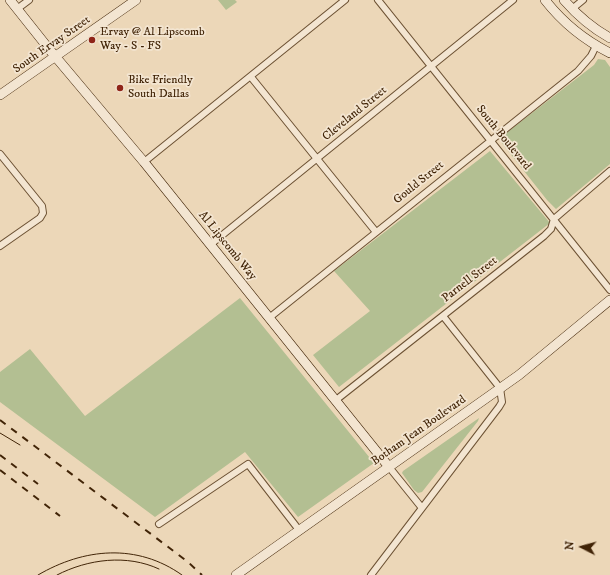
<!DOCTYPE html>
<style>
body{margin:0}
#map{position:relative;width:610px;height:575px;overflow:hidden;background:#ecd7b8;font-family:"IM FELL DW Pica",serif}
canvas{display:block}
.north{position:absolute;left:562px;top:527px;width:40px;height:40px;-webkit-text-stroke:3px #f3e5d1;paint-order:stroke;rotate:276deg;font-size:11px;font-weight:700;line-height:16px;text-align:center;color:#412407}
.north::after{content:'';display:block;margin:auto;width:14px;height:18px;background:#412407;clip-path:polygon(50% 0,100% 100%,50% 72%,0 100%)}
</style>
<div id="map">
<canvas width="610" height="575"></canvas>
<div class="north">N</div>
</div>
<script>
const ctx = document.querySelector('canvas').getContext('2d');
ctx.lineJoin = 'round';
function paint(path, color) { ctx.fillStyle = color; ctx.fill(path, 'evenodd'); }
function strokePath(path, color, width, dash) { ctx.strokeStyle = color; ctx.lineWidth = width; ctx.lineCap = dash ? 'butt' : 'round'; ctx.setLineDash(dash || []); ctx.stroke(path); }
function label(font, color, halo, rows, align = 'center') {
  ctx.font = font + ' "IM FELL DW Pica",serif'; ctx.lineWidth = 3.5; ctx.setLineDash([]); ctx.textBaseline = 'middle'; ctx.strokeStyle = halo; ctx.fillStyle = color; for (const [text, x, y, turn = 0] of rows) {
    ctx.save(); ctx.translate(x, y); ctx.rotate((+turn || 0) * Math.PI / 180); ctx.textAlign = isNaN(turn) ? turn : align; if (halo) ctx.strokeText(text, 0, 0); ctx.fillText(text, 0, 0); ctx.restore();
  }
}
paint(new Path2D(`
 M 218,0 L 235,0 L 237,2 L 226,10 Z
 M 598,59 L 605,60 L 610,67 L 610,164 L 556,209 L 547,200 L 501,142 L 501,137 L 594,65 Z
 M 490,151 L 550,223 L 339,387 L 313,355 L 370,311 L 334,271 Z
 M 240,298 L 374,463 L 298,517 L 245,452 L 155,517 L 0,402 L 0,372 L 30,349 L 85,416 Z
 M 479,418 L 478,421 L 422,492 L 418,493 L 414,490 L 402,473 L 403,471 Z`), '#b3bf92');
const street = new Path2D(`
 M 378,0 L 610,290
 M 17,9 L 29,0
 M 572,9 L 583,0
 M 251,77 L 376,232
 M 0,154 L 42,206 L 43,213 L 40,218 L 0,246
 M 144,162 L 345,0
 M 210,245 L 513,0
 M 269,318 L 578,71 L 591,56 L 596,46
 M 336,400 L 544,236 L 551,229 L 554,219 L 610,171
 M 389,467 L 422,508
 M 159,524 L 248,464 L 299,530
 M 371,575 L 499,407 L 502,402 L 500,388 L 443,316`);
const secondary = new Path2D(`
 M 10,0 L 49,49 L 144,162 L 389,467
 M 545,0 C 563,23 584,40 610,53
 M 564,0 C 577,15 592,28 610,38
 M 0,95 L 136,0
 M 236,575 L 519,375 L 610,300`);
strokePath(street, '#6c5133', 8);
strokePath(secondary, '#412407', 10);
strokePath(street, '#f3e5d1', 6);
strokePath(secondary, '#f3e5d1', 9);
strokePath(new Path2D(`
 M 0,433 L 20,445
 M 38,575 C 84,548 137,543 182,575
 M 57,575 C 88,559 127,554 159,569`), '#412407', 1);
strokePath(new Path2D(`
 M 0,420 L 188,562 L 202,575
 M 0,455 L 38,484
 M 0,470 L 60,516`), '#412407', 2, [7, 7]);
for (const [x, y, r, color] of [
 [92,40,4,"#8f2418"],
 [120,88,4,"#8f2418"]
]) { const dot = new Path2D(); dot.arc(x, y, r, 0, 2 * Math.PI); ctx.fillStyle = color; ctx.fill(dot); strokePath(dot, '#f3e5d1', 1.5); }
label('12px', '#412407', '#f3e5d1', [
 ["Ervay @ Al Lipscomb",100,33],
 ["Way - S - FS",100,47],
 ["Bike Friendly",128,81],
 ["South Dallas",128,95]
], 'left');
label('12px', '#412407', '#f3e5d1', [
 ["South Ervay Street",52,45,-35],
 ["Cleveland Street",355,114,-39],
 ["South Boulevard",503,138,51],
 ["Gould Street",419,183,-39],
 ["Al Lipscomb Way",227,246,51],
 ["Parnell Street",470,280,-38],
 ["Botham Jean Boulevard",419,431,-35]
]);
</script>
